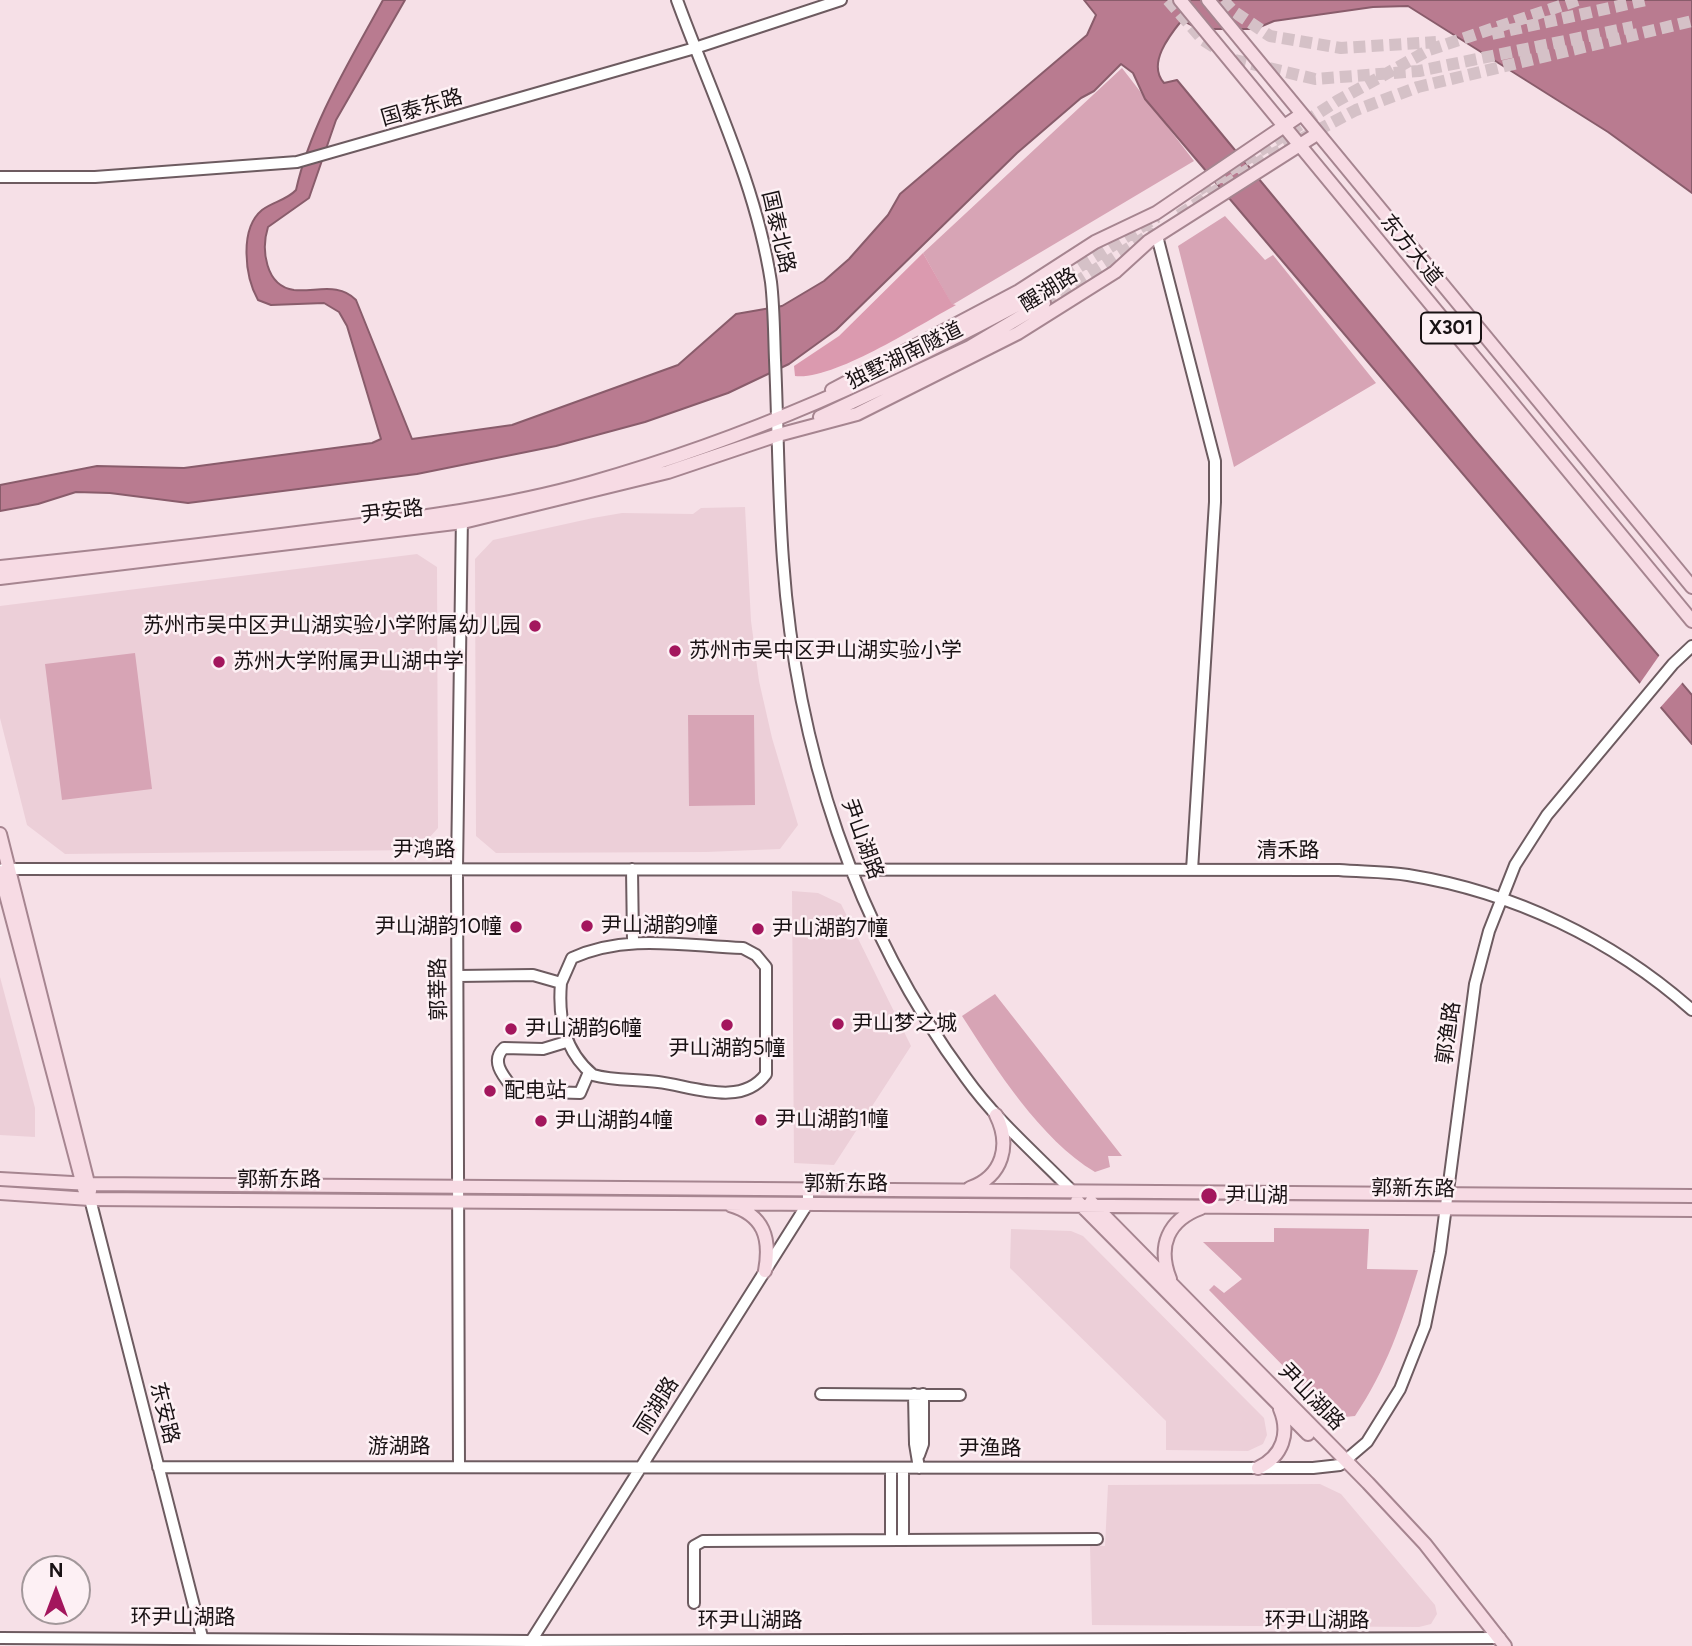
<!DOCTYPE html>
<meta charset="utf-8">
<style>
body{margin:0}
#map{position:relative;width:1692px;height:1646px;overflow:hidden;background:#f6e0e7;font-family:Figtree,sans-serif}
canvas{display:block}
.north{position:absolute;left:21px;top:1555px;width:70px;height:70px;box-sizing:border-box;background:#fdf0f4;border:2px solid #a2979a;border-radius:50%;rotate:0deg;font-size:19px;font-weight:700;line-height:28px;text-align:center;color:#191214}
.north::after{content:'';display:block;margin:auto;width:24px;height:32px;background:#a3165d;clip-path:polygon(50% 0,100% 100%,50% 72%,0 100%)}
</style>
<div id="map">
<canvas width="1692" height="1646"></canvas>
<div class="north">N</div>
</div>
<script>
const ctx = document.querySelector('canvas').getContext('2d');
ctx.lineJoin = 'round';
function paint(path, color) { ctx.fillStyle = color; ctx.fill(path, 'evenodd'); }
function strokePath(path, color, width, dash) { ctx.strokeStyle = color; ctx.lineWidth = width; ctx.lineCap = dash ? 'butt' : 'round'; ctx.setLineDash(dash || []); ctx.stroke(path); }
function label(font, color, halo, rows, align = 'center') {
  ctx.font = font + ' Figtree,"Noto Sans SC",sans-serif'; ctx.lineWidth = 5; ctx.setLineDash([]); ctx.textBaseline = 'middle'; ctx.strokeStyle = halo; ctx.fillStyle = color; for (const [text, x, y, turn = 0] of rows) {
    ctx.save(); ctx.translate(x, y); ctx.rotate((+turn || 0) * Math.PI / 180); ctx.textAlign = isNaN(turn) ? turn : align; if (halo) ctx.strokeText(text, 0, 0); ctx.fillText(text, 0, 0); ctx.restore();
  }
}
paint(new Path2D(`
 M 745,507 L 751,621 L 759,681 L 772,738 L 798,825 L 780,849 L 706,852 L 496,853 L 476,836 L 475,559 L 493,540 L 593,518 L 622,513 L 693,514 L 701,508 Z
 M 417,554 L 437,567 L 438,828 L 418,850 L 65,854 L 27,825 L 0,718 L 0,606 Z
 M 792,891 L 818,893 L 841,904 L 911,1046 L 834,1165 L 794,1163 Z
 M 0,977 L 35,1108 L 35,1137 L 0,1135 Z
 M 1011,1229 L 1071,1231 L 1083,1236 L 1264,1418 L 1267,1435 L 1263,1444 L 1248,1451 L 1166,1450 L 1166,1421 L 1010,1268 Z
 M 1320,1484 L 1341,1494 L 1435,1605 L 1437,1614 L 1431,1624 L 1419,1627 L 1092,1625 L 1090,1546 L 1105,1546 L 1108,1485 Z`), '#eccfd8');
paint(new Path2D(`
 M 1122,68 L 1194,161 L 952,305 L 923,253 Z
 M 1225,216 L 1265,260 L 1273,255 L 1376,383 L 1234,467 L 1178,246 Z
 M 135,653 L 152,789 L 62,800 L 45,664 Z
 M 688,715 L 754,715 L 755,805 L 689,806 Z
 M 995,994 L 1122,1156 L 1108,1156 L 1110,1167 L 1095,1172 C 1040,1139 996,1069 962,1016 Z
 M 1274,1228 L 1369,1229 L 1367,1269 L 1418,1270 C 1402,1323 1386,1370 1355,1416 L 1334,1418 L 1209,1290 L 1214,1285 L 1224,1293 L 1242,1279 L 1203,1242 L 1274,1242 Z`), '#d7a4b5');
paint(new Path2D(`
 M 923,253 L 952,304 L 956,305 C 919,325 833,381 795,376 L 794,366 L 839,336 Z`), '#db9aaf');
const water = new Path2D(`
 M 383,0 L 405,0 L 336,120 L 309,198 L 268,227 C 261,249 265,286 294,290 C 316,292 339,282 356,300 L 412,439 L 512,425 L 678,365 L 736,314 L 782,306 L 824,281 L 849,259 L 888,215 L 900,194 L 1087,35 L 1096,15 L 1084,0 L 1692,0 L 1692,193 L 1608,132 L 1408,6 L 1373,7 L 1274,21 L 1255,29 L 1199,29 L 1182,20 C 1169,36 1147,64 1164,83 L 1177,80 L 1474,439 L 1692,695 L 1692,744 L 1145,99 L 1133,73 L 1121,64 L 1094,91 L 1081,98 L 1017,153 L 836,330 L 789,364 L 728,393 L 645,422 L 556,446 L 417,474 L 188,503 L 110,493 L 76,492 L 38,504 L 0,511 L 0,485 L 97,466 L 184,468 L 372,443 L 381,439 L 347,326 L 339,312 L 324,303 L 271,305 L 258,300 C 245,277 239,229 262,210 C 272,202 287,200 296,190 C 311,123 350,61 383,0 Z`);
paint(water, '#b97b90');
strokePath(water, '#895c6b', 2);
paint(new Path2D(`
 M 1661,653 L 1683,682 L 1658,710 L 1638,686 Z`), '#f6e0e7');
strokePath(new Path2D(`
 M 1168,0 L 1203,40 L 1235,60 L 1315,79 L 1419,71 L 1633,27
 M 1223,0 L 1233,11 L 1270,36 L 1341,48 L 1436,42
 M 1492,34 L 1646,0
 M 1199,190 L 1337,101 L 1429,50 L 1578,0
 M 1179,215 L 1269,156 L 1356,110 L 1418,87 L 1692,21
 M 1034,296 L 1157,217
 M 1044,303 L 1155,231`), '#d5c1c7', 12, [12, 6]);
const minor = new Path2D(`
 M 677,0 C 711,93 756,184 771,282 C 774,307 774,334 775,360 C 778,426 778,494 783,560 C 796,746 854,927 966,1078 C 996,1120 1036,1154 1072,1191
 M 0,177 L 95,177 L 297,162 L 695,48 L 841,0
 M 1157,236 L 1215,461 L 1215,502 L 1192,870
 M 3,869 L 1339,870 C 1361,872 1385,871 1408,875 C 1513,892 1612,939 1692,1010
 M 632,869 L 633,941
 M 458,976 L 533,975 L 561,983 L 572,958 C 627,933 685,946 743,948 L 756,955 L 766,967 L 766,1074 C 741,1108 692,1086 658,1082 C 636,1079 614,1081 593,1075 C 564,1051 558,1018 561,983
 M 566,1042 L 543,1049 L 504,1048 C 489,1062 505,1078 515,1091 L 580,1093 L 589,1072
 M 90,1199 L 202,1637
 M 821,1394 L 960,1395
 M 914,1394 L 915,1444 L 919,1468
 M 919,1455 L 923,1444 L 923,1394
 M 459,1466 L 457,869 L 462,515
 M 158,1467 L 1313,1468 L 1340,1465 L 1367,1442 L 1400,1389 L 1425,1326 L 1440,1252 L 1475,984 L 1489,931 L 1515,865 L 1547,815 L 1673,664 L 1692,646
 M 891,1468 L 891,1539
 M 903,1468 L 903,1539
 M 694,1603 L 694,1546 L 703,1541 L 1097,1539
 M 0,1638 L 531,1641 L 1500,1638
 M 531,1641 L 808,1203 L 808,1189`);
const major = new Path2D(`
 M 1180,0 L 1692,621
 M 1208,0 L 1692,587
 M 832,390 L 1019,291 L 1095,242 L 1156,213 L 1302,114
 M 820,417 L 970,347 L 1044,303
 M 0,567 C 110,556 219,543 329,529 C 417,518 505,507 590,483 C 749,438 890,374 1034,296
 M 0,578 L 463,522 L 668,472 L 778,435 L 857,414 L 1018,333 L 1115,272 L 1149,241 L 1317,134
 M 0,834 L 90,1191
 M 0,872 L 84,1189
 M 0,1179 L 90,1184 L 1692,1196
 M 970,1188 C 1003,1176 1011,1145 996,1115
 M 0,1193 L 90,1199 L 1692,1210
 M 1077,1201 L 1308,1434
 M 1091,1202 L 1368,1483 L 1425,1544 L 1505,1646
 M 730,1205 C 764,1215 771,1238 765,1271
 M 1170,1279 C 1157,1246 1168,1220 1201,1208
 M 1258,1468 C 1283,1456 1290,1433 1280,1409`);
strokePath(minor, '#6d5b60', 14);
strokePath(major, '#a68590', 16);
strokePath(minor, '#fff', 10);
strokePath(major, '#f7dbe4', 12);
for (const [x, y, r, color] of [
 [535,626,7,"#a3165d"],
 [675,651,7,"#a3165d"],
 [219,662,7,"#a3165d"],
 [587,926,7,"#a3165d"],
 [516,927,7,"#a3165d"],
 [758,929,7,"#a3165d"],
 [838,1024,7,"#a3165d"],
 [727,1025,7,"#a3165d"],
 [511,1029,7,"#a3165d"],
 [490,1091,7,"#a3165d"],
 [761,1120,7,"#a3165d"],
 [541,1121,7,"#a3165d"],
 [1209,1196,9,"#a3165d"]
]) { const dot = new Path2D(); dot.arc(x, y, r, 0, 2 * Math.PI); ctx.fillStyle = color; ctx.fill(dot); strokePath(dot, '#fdf0f4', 2.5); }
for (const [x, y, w] of [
 [1451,328,60]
]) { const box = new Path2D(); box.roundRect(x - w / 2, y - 15.5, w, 31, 5); ctx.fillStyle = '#fdf0f4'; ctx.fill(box); strokePath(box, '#191214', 2); }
label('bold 19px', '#191214', null, [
 ["X301",1451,328]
]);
label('21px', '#191214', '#fdf0f4', [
 ["国泰东路",422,108,-16],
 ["国泰北路",778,232,77],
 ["东方大道",1411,250,51],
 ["醒湖路",1049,290,-32],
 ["独墅湖南隧道",905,356,-26],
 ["尹安路",392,512,-7],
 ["尹山湖路",862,839,70],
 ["尹鸿路",424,850],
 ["清禾路",1288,851],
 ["郭莘路",439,989,-91],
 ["郭渔路",1449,1033,-82],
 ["郭新东路",279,1180],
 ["郭新东路",846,1184],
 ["郭新东路",1413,1189,1],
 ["尹山湖路",1311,1397,46],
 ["丽湖路",657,1406,-58],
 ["东安路",164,1413,76],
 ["游湖路",399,1447],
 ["尹渔路",990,1449],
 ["环尹山湖路",183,1618],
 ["环尹山湖路",750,1621],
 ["环尹山湖路",1317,1621]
]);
label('21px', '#191214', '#fdf0f4', [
 ["苏州市吴中区尹山湖实验小学附属幼儿园",521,626,"right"],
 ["苏州市吴中区尹山湖实验小学",689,651],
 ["苏州大学附属尹山湖中学",233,662],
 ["尹山湖韵9幢",601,926],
 ["尹山湖韵10幢",502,927,"right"],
 ["尹山湖韵7幢",772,929],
 ["尹山梦之城",852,1024],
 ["尹山湖韵6幢",525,1029],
 ["尹山湖韵5幢",727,1049,"center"],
 ["配电站",504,1091],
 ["尹山湖韵1幢",775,1120],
 ["尹山湖韵4幢",555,1121],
 ["尹山湖",1225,1196]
], 'left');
</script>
